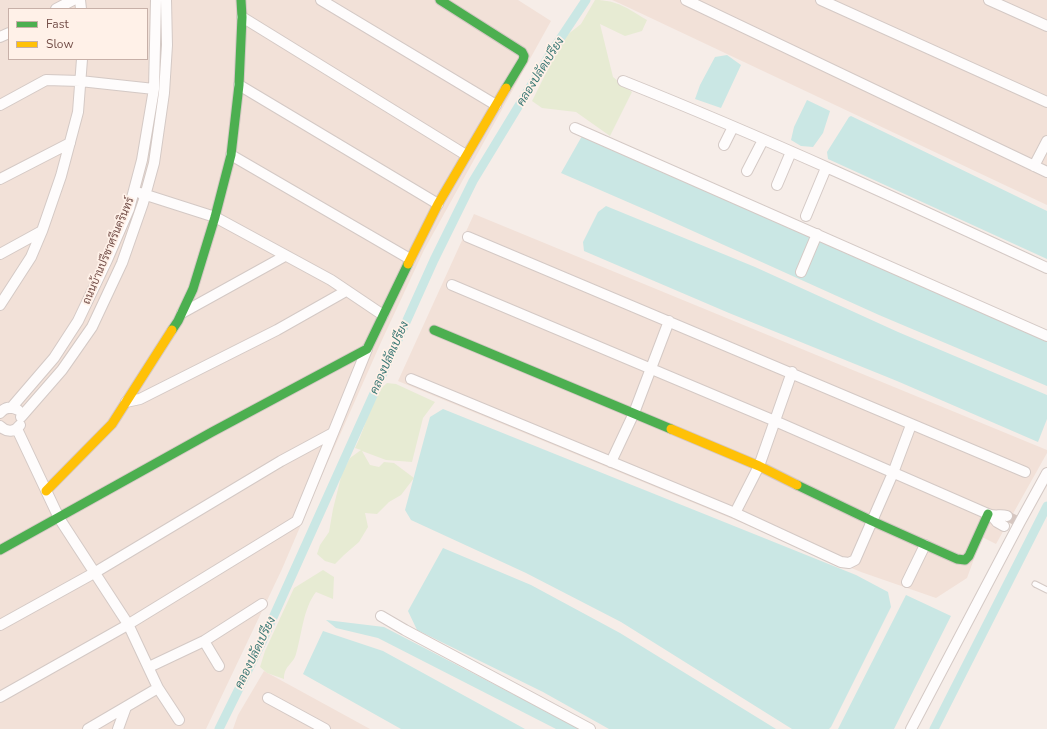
<!DOCTYPE html>
<meta charset="utf-8">
<style>
body{margin:0}
#map{position:relative;width:1047px;height:729px;overflow:hidden;background:#f6ede8;font-family:"Nunito Sans",sans-serif}
canvas{display:block}
.legend{position:absolute;left:8px;top:8px;width:140px;height:52px;box-sizing:border-box;background:#fff1e8;border:1px solid #c7b0a8;margin:0;padding:5px 7px;list-style:none;font-size:12px;color:#744f49}
.legend li{display:flex;align-items:center;gap:8px;height:20px}
.legend b{width:20px;border:1px solid #c7b0a8}
</style>
<div id="map">
<canvas width="1047" height="729"></canvas>
<ul class="legend">
<li><b style="height:5px;background:#4caf50"></b>Fast</li>
<li><b style="height:5px;background:#ffc107"></b>Slow</li>
</ul>
</div>
<script>
const ctx = document.querySelector('canvas').getContext('2d');
ctx.lineJoin = 'round';
function paint(path, color) { ctx.fillStyle = color; ctx.fill(path, 'evenodd'); }
function strokePath(path, color, width, dash) { ctx.strokeStyle = color; ctx.lineWidth = width; ctx.lineCap = dash ? 'butt' : 'round'; ctx.setLineDash(dash || []); ctx.stroke(path); }
function label(font, color, halo, rows, align = 'center') {
  ctx.font = font + ' "Nunito Sans",Sarabun,sans-serif'; ctx.lineWidth = 3.5; ctx.setLineDash([]); ctx.textBaseline = 'middle'; ctx.strokeStyle = halo; ctx.fillStyle = color; for (const [text, x, y, turn = 0] of rows) {
    ctx.save(); ctx.translate(x, y); ctx.rotate((+turn || 0) * Math.PI / 180); ctx.textAlign = isNaN(turn) ? turn : align; if (halo) ctx.strokeText(text, 0, 0); ctx.fillText(text, 0, 0); ctx.restore();
  }
}
paint(new Path2D(`
 M 0,0 L 518,0 L 551,21 L 424,250 L 382,340 L 327,464 L 282,569 L 206,729 L 0,729 ZM 9,9 L 147,9 L 147,59 L 9,59 Z
 M 612,0 L 1047,0 L 1047,205 L 619,3 Z
 M 474,214 L 1047,450 L 1047,453 L 996,544 L 982,537 L 967,578 L 936,598 L 861,572 L 398,381 Z
 M 264,671 L 370,729 L 233,729 L 238,715 Z`), '#f2e1d8');
paint(new Path2D(`
 M 595,0 C 618,0 628,9 647,20 L 642,31 L 625,36 L 600,24 L 613,77 L 632,92 L 610,136 L 576,112 L 542,108 L 532,101 L 554,57 L 557,43 L 581,24 Z
 M 387,383 L 396,384 L 435,402 L 423,418 L 412,462 L 386,460 L 362,451 L 370,465 L 379,467 L 384,462 L 394,463 L 414,478 L 401,495 L 389,502 L 377,514 L 365,513 L 368,527 L 359,542 L 344,555 L 335,564 L 325,561 L 317,554 L 320,545 L 329,532 L 333,509 L 342,473 L 350,458 L 361,450 L 355,448 C 359,440 362,432 365,424 C 370,408 373,394 387,383 Z
 M 323,570 L 334,577 L 333,599 L 316,592 C 303,609 302,634 296,654 C 293,665 284,665 284,679 L 267,673 L 260,667 L 265,651 L 294,588 Z`), '#e7ebd3');
paint(new Path2D(`
 M 727,55 L 741,65 L 721,108 L 695,99 L 700,85 L 715,57 Z
 M 807,100 L 830,111 L 823,133 L 813,147 L 801,146 L 791,140 L 794,127 Z
 M 851,116 L 1047,211 L 1047,259 L 828,159 L 827,152 L 849,117 Z
 M 582,136 L 1047,341 L 1047,386 L 879,315 L 653,213 L 561,173 Z
 M 606,206 L 755,267 L 898,332 L 1047,395 L 1047,419 L 1038,442 L 897,381 L 729,313 L 584,251 L 583,242 L 598,212 Z
 M 443,409 L 856,575 L 888,592 L 891,607 L 831,727 L 829,729 L 792,729 L 621,622 L 526,573 L 411,520 L 405,510 L 430,417 Z
 M 443,548 L 531,585 L 620,633 L 776,729 L 609,729 L 543,692 L 417,630 L 408,611 Z
 M 906,595 L 951,616 L 894,729 L 838,729 Z
 M 326,620 L 384,627 L 580,729 L 556,729 L 378,638 L 336,628 Z
 M 323,631 L 383,651 L 525,729 L 401,729 L 303,674 Z`), '#cae7e4');
strokePath(new Path2D(`
 M 219,729 L 262,642 L 434,260 L 473,181 L 552,51 L 586,0
 M 934,729 L 1047,506`), '#cae7e4', 9);
strokePath(new Path2D(`
 M 1007,516 L 1015,520`), '#d6c6c0', 10, [10, 5]);
const lane = new Path2D(`
 M 1035,584 L 1047,590`);
const street = new Path2D(`
 M 80,0 L 81,9
 M 321,0 L 496,105
 M 686,0 L 1047,172
 M 821,0 L 1047,102
 M 989,0 L 1047,26
 M 56,9 L 73,0
 M 242,17 L 466,155
 M 0,37 L 9,33
 M 623,81 C 766,138 907,203 1047,268
 M 239,85 L 438,204
 M 0,105 L 46,80 L 80,81 L 154,89
 M 575,128 L 1047,336
 M 724,145 L 733,127
 M 231,155 L 410,259
 M 1034,166 L 1047,141
 M 747,171 L 763,140
 M 0,179 L 70,143
 M 777,185 L 791,152
 M 140,193 L 215,217 L 331,280 L 383,315
 M 806,216 L 826,168
 M 468,237 L 1025,472
 M 0,254 L 42,231
 M 801,272 L 817,234
 M 452,285 L 775,421 L 988,514 C 995,517 1000,514 1007,516
 M 0,305 L 31,257 L 42,231 L 61,176 L 78,112 L 82,59
 M 182,313 L 285,256
 M 411,379 L 735,513 L 841,562 L 849,563 L 855,560 L 893,473 L 911,425
 M 126,402 L 140,399 L 277,330 L 346,291
 M 11,408 L 54,358 L 78,321 L 107,260 L 129,209 L 142,160 L 154,89 L 156,0
 M 0,413 C 5,407 11,406 18,410
 M 21,417 L 62,370 L 92,327 L 122,263 L 143,203 L 154,163 L 164,93 L 167,45 L 166,0
 M 0,426 C 7,433 15,432 20,425
 M 17,429 L 59,518 L 128,624 L 158,688
 M 611,462 L 634,413 L 669,321
 M 735,513 L 759,466 L 792,372
 M 992,516 L 997,522 L 1004,526
 M 907,582 L 925,545
 M 381,616 L 405,630 L 590,729
 M 0,625 L 94,573 L 281,461 L 333,433 L 367,349
 M 204,641 L 219,666
 M 149,667 L 204,641 L 262,604
 M 0,697 L 124,627 L 297,521 L 333,433
 M 268,698 L 325,729
 M 88,729 L 158,688 L 179,720
 M 118,729 L 126,707
 M 911,729 L 1020,522 L 1047,473`);
const fast = new Path2D(`
 M 440,0 L 522,52 L 524,56 L 523,60 L 506,88
 M 172,330 L 178,321 L 193,289 L 215,217 L 231,155 L 239,85 L 242,17 L 241,0
 M 434,330 L 671,429
 M 797,485 L 872,521 L 957,559 L 965,560 L 969,556 L 988,514
 M 0,550 L 212,432 L 367,349 L 408,264`);
const slow = new Path2D(`
 M 408,264 L 438,204 L 506,88
 M 671,429 L 759,466 L 797,485
 M 46,491 L 112,424 L 172,330`);
strokePath(lane, '#d4c9c5', 7);
strokePath(street, '#d4c9c5', 12);
strokePath(fast, '#d5c8c4', 11);
strokePath(slow, '#d5c8c4', 11);
strokePath(lane, '#fefcfc', 5);
strokePath(street, '#fefcfc', 10);
strokePath(fast, '#4caf50', 9);
strokePath(slow, '#ffc107', 9);
label('11px', '#744f49', '#fff1e8', [
 ["ถนนบ้านปรีชาศรีนครินทร์",109,251,-67]
]);
label('italic 12px', '#3c7976', '#fff1e8', [
 ["คลองปลัดเปรียง",541,72,-58],
 ["คลองปลัดเปรียง",390,358,-66],
 ["คลองปลัดเปรียง",256,653,-64]
]);
</script>
